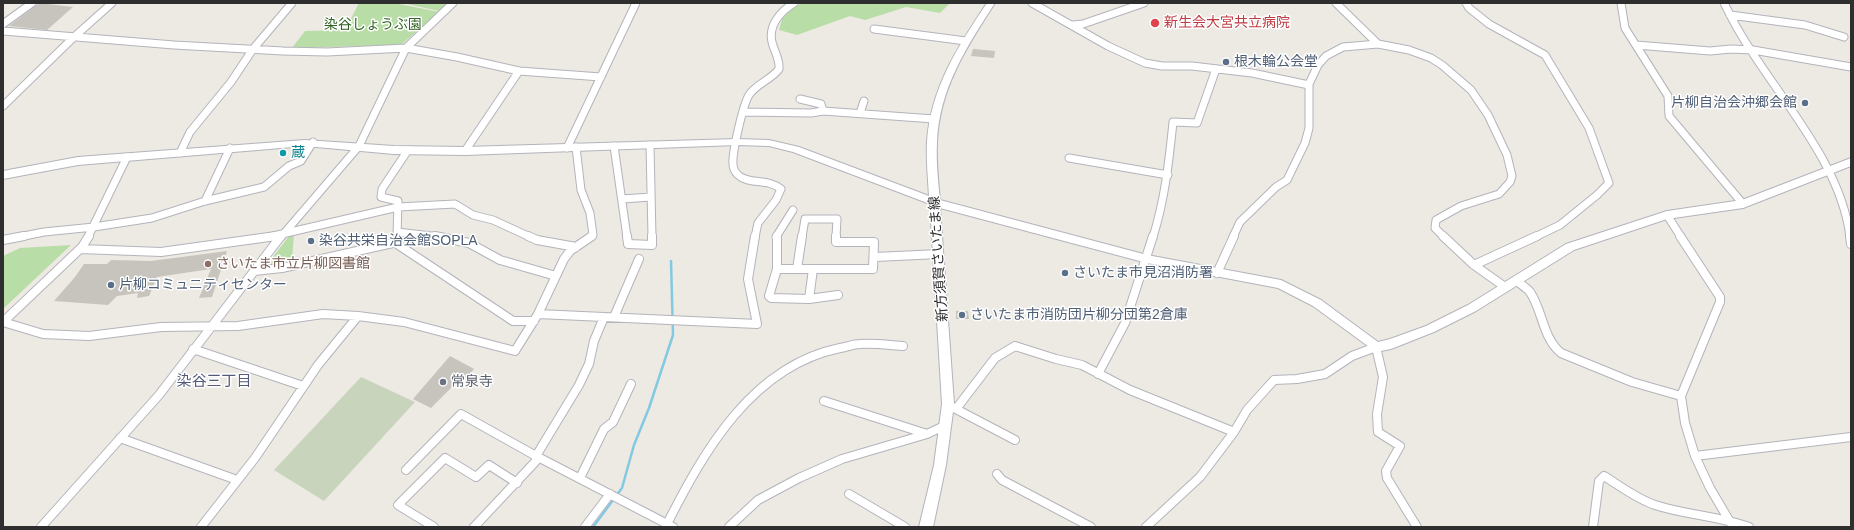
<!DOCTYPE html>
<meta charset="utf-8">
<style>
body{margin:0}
#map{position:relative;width:1854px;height:530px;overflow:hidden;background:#ede9e3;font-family:Helvetica,sans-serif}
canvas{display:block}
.frame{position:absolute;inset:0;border:4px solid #2e2e2e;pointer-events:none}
</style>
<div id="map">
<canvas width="1854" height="530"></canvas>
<div class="frame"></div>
</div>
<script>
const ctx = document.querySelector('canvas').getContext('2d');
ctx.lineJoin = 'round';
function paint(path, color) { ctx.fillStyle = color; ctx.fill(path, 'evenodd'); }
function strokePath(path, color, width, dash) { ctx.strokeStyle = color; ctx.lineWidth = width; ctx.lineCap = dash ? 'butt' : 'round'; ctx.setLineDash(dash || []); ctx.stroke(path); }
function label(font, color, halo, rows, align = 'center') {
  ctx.font = font + ' Helvetica,"Noto Sans JP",sans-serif'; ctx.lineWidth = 3; ctx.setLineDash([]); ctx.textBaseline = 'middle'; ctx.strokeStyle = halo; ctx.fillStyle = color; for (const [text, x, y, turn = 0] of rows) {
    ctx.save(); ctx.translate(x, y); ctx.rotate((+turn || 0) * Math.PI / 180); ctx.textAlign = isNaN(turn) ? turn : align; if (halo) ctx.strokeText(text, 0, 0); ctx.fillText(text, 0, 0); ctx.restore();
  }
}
paint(new Path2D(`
 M 359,3 L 399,4 L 439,12 L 401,45 L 292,48 L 305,31 L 345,30 Z
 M 403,3 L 447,3 L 439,11 Z
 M 801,3 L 950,3 L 940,13 L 906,7 L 865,20 L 850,16 L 797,35 L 779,30 L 783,16 Z
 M 294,234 L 292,260 L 266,266 L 289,236 Z
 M 71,245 L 3,309 L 3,256 L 20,248 Z`), '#b9dda6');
paint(new Path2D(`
 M 361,377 L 415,402 L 324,501 L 274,470 Z`), '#c8d5bc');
strokePath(new Path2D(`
 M 593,527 L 622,488 L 634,445 L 649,408 L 673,335 L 671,261`), '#83c9e2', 2.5);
paint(new Path2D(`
 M 39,3 L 73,7 L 47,30 L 9,26 Z
 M 973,49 L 995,51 L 994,58 L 971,56 Z
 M 227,251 L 212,297 L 199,298 L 211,269 L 157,277 L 149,296 L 137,298 L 138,293 L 117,296 L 108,305 L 54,301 L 75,277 L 84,264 L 107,264 L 111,260 L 151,261 Z
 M 956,311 L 968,311 L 969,319 L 956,319 Z
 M 450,356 L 474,369 L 463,382 L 458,381 L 431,408 L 413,399 Z`), '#c7c3bd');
const streetFar1 = new Path2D(`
 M 1032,3 L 1108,46 L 1145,63 L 1162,66 L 1192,66 L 1252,73 L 1309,85
 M 1336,3 L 1378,44
 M 1466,3 L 1469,8 L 1489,24 L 1545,55 L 1589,128 L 1609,183 L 1597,195 L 1560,225 L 1535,237
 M 1621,3 L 1625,28 L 1668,96 L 1669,116 L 1743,204
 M 1724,3 C 1729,13 1734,23 1740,33 C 1777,96 1841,162 1850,237
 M 1730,15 L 1805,25 L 1844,37
 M 3,24 L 32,3
 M 1073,25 L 1083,24 L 1144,3
 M 874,29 L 966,41
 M 3,31 L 174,45 L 283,51 L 327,52 L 406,48 L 457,57 L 519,71 L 601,77
 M 1636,45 L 1710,51 L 1731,49 L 1753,50 L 1851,67
 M 800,99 L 821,104 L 823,111 L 934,119
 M 3,106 L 74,37 L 112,3
 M 743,112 L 811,113 L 823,111
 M 860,113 L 864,101
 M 650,145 L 652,237
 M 614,146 L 627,237
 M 576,147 L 581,190 L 590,213 L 593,235 L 590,237
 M 567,148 L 636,3
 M 465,151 L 519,71
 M 180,153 L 190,132 L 231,82 L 253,49 L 292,3
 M 1069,158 L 1168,175
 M 622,199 L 651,197
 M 205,201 L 230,148
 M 1667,215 L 1681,237
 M 397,232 L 440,237
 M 19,237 L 44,232 L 94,227 L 152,218 L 205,201 L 264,187 L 289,166 L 301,161 L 313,142
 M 88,237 L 127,157
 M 269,237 L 398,207 L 455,204 L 473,215 L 493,220 L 530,237
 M 281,237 L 359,146 L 406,48 L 453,3
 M 397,237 L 398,201 L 381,197 L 382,189 L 408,150
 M 755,237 L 758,223 L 776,200 L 781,189 C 768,178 749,185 738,175 C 735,172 733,168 733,164 C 732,152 743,105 749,95 C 756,84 771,80 779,69 C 780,59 774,51 772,42 C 768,25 781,11 794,3
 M 776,237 L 793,210
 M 802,237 L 805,219 L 837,219 L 836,237
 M 1153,237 C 1165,199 1169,161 1173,122 L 1197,123 L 1216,69
 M 1233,237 L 1240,222 L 1276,187 L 1287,180 L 1305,143 L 1309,128 L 1309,84 L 1318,65 L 1326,56 L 1343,47 L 1378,44 L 1409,50 L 1431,58 L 1442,65 L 1471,90 L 1488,115 L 1507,155 L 1512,176 L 1510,182 L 1499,194 L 1461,206 L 1436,220 L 1435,228 L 1444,237`);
const street = new Path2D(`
 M 397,236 L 397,244 L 513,321 L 534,321
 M 435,236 L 469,243 L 500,260 L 556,276
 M 528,236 L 537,240 L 576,247
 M 627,236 L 628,244 L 652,245 L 652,236
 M 777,236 L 777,269 L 769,296 L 771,298 L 809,299 L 838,295
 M 1443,236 L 1474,265 L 1505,287
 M 1680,236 L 1720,297 L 1720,302 L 1681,396 L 1685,423 L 1695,456 L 1710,488 L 1733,527
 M 1850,236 L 1851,244
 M 3,240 L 24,236
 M 80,249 L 161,252 L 276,236
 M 875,257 L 939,254
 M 1474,265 L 1537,236
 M 777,269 L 797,269
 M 797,269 L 873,269 L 874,242 L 836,242 L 836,236
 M 797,269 L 802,236
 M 254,271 L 282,268 L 397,242
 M 1217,273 L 1234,236
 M 1516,280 C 1520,284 1527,288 1530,292 C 1543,311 1542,337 1561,353 L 1632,382 L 1681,396
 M 809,299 L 813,269
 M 538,314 L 757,324 L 748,279 L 755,236
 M 614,317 L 639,259
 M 3,322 L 43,334 L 89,336 L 161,327 L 238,326 L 323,314 L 358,316 L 404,322 L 515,351 L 538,314 L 564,259 L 570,251 L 592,236
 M 3,322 L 82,247 L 89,236
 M 193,349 L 303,386
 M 1098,374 L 1125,323 L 1153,236
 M 824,401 L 927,434
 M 952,407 L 1015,440
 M 956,409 L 995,358 L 1015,346 L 1056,359 L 1082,365 L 1130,390 L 1234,432
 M 120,438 L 237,480
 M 1695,456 L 1851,437
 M 406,470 L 461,414 L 536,456 L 673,527
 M 997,474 L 1002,480 L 1091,527
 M 580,478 L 604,429 L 613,422 L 631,384
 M 849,494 L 905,527
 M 667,524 C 704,451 752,366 840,348 C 846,347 854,344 860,344 C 874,343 889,345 903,346
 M 41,527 L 159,395 L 281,236
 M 201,527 L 255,458 L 318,365 L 358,316
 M 434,527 L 398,505 L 445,458 L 476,477 L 489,465 L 517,483
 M 474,527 L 536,461 L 536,456 L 579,385 L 589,364 L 594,341 L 604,317
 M 585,527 L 610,494
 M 729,527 L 758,500 L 799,478 L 842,459 L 927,434 L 946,425
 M 1146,527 L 1200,477 L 1234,432 L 1247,410 L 1274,380 L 1297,379 L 1325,374 L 1352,356 L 1376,347 L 1383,377 L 1377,414 L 1378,432 L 1400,446 L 1386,471 L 1387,478 L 1417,527
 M 1593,527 L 1599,481 L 1604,476 C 1620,486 1637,499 1655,505 C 1686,515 1718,516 1749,527`);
const secondary = new Path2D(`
 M 987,3 L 995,3 C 967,46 939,89 937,142 C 936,161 938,180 940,200 L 1147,255 L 1281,280 L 1321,300 L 1378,342 L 1390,339 L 1426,326 L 1468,305 L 1566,244 L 1667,211 L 1742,200 L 1851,158 L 1851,166 L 1743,208 L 1667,219 L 1574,250 L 1476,311 L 1434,332 L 1391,349 L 1376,352 L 1313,306 L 1278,288 L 1147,263 L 940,208 L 954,404 L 946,465 L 933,527 L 919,527 L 934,465 L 942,404 L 930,204 L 793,152 L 769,146 L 737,145 L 465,155 L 394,154 L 305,146 L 78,165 L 3,179 L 3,171 L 78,157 L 305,140 L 394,146 L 465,147 L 737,139 L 769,140 L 799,147 L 929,196 C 928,178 926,159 927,141 C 931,88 958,46 987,3 Z`);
strokePath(streetFar1, '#b3b4bc', 9);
strokePath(street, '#b3b4bc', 10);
strokePath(secondary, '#b3b4bc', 2);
strokePath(streetFar1, '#fff', 7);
strokePath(street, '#fff', 8);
paint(secondary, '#fff');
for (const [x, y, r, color] of [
 [1155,23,5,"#e0444e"],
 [1226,62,4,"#5c6f8a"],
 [1805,103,4,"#5c6f8a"],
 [283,153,4,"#0f9aa8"],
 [311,241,4,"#5c6f8a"],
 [208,264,4,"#8d6e63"],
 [1065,273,4,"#5c6f8a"],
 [111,285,4,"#5c6f8a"],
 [962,315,4,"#5c6f8a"],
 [443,382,4,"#6b7280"]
]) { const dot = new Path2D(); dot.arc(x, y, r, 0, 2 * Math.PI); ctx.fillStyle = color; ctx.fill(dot); strokePath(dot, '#fff', 1.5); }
label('14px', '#be3a42', '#fff', [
 ["新生会大宮共立病院",1164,23]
], 'left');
label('14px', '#326524', '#fff', [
 ["染谷しょうぶ園",373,25]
]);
label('14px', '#4e5e75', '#fff', [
 ["根木輪公会堂",1234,62],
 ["片柳自治会沖郷会館",1797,103,"right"],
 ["染谷共栄自治会館SOPLA",319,241],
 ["さいたま市見沼消防署",1073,273],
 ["片柳コミュニティセンター",119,285],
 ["さいたま市消防団片柳分団第2倉庫",970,315]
], 'left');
label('14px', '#0d838f', '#fff', [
 ["蔵",291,153]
], 'left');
label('14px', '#2e2e2e', '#fff', [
 ["新方須賀さいたま線",939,259,-94]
]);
label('14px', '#785e54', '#fff', [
 ["さいたま市立片柳図書館",216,264]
], 'left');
label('14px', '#5b616d', '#fff', [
 ["常泉寺",451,382]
], 'left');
label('15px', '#535a7a', '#fff', [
 ["染谷三丁目",214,382]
]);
</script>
